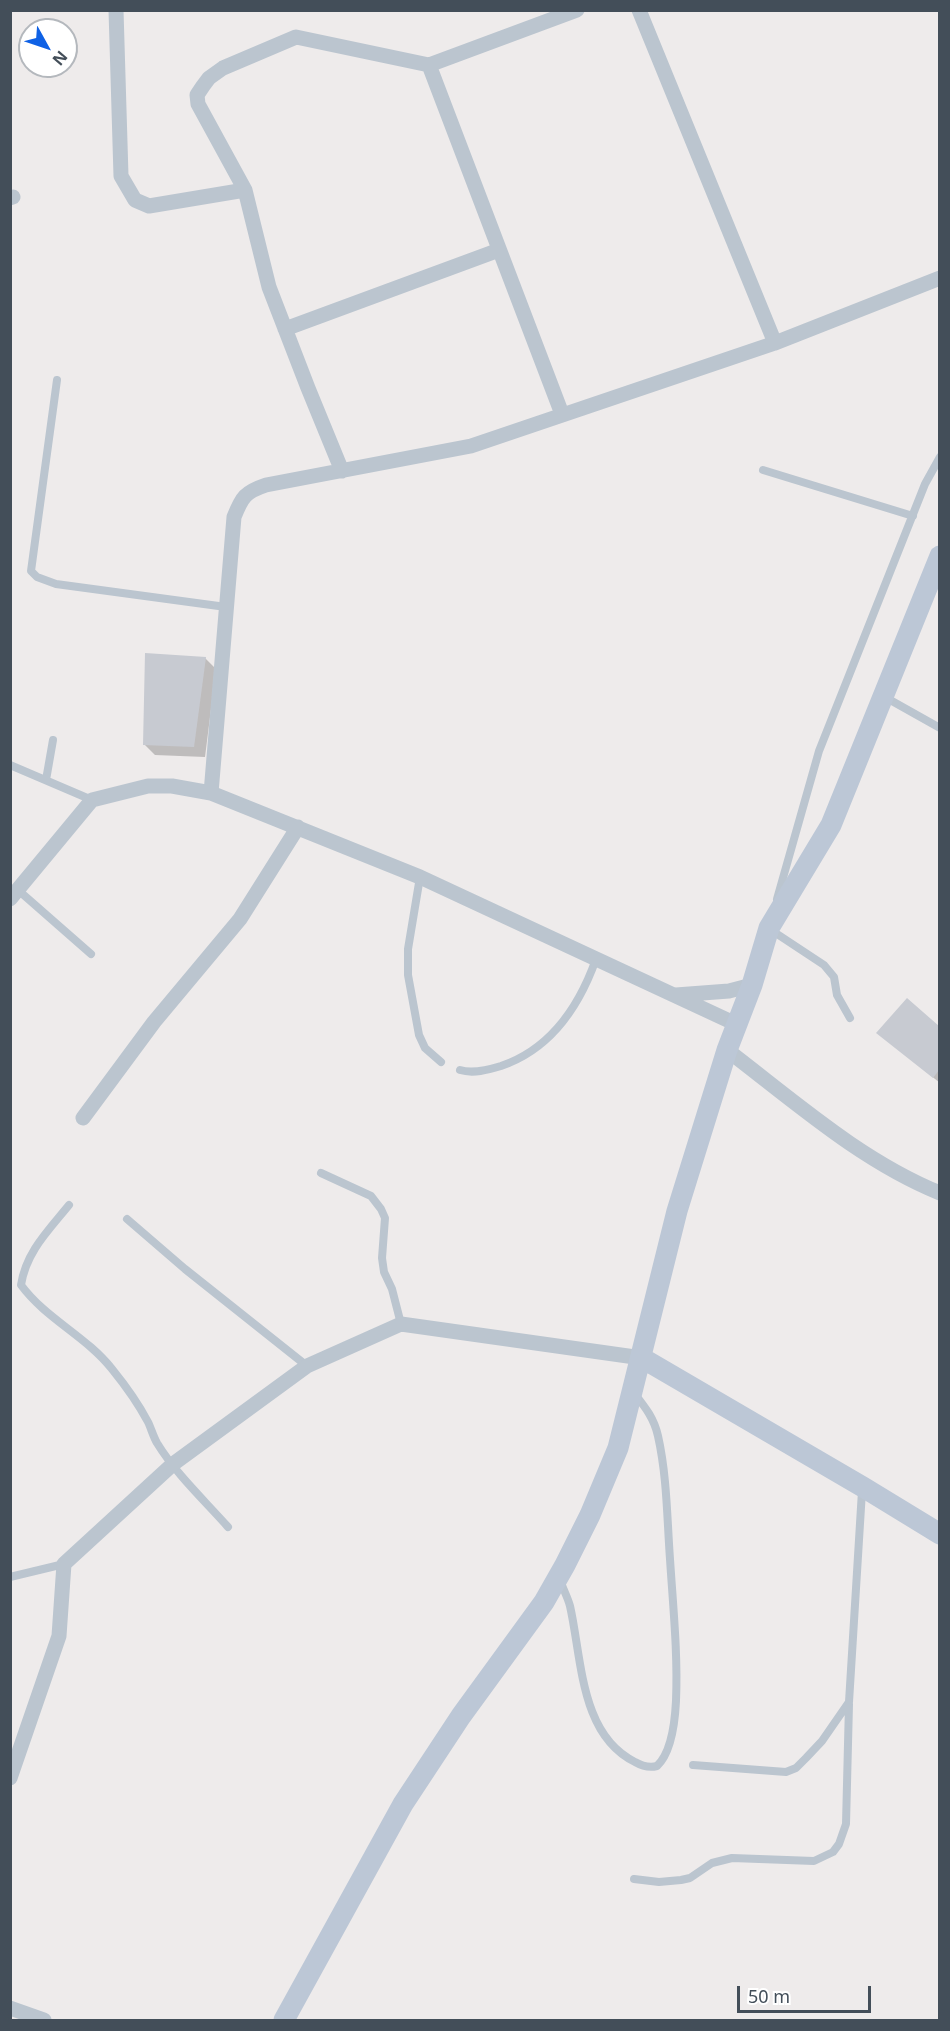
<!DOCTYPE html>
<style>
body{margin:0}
#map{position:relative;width:950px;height:2031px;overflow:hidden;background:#eeebeb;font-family:"Noto Sans",sans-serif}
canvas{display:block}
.frame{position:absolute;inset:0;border:12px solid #434e59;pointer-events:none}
.north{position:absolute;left:18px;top:18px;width:60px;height:60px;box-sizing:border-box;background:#fff;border:2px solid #b4b8bd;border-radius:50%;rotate:130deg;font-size:16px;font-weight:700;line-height:24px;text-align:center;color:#434e59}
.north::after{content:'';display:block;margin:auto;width:21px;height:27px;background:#0f61e5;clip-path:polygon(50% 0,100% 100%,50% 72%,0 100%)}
.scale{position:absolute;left:737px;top:1986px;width:134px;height:27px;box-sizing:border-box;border:3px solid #434e59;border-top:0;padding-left:8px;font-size:18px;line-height:21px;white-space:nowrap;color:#434e59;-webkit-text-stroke:4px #fff;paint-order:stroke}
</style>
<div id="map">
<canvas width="950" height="2031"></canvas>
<div class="frame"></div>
<div class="north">N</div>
<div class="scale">50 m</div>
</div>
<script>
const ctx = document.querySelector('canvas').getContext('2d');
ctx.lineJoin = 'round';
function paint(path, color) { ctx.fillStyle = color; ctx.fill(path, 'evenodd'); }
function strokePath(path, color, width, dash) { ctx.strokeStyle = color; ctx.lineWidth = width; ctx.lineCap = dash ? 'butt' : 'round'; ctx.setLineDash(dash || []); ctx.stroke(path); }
paint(new Path2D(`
 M 205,658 L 216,669 L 205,757 L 155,755 L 144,744 Z
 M 908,1000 L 940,1028 L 940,1083 L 878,1033 Z`), '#0003');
paint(new Path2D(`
 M 145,653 L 206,657 L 194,747 L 143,745 Z
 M 907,998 L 939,1026 L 939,1070 L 933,1078 L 876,1033 Z`), '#c7cad1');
strokePath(new Path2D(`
 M 57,380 L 31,571 L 37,577 L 56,584 L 226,607
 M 763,470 L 913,516
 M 883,696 L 940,728
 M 10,765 L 92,800
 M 46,780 L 53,740
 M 420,877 L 408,949 L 408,975 L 419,1035 L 425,1048 L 441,1062
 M 18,890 L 91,954
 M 777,899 L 819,751 L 925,484 L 940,457
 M 771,930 L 824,965 L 834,977 L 837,995 L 850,1018
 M 460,1070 C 473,1074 488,1070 501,1066 C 551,1049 579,1007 596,959
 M 321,1173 L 371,1196 L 381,1209 L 385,1218 L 382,1258 L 384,1272 L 392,1289 L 401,1324
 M 69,1205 C 48,1231 26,1252 21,1285 C 46,1319 86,1336 112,1369 C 125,1385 138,1403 148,1422 C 151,1428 153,1436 157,1443 C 176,1474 204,1500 228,1527
 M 127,1219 L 185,1269 L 307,1366
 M 10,1577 L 64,1564
 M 560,1580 C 563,1589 568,1598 570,1606 C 582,1659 580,1735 635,1762 C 642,1766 649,1768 657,1766 C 672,1752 675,1721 676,1701 C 678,1654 673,1606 670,1559 C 667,1518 667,1476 658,1436 C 654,1418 645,1407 634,1393
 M 693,1765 L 786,1772 L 796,1768 L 806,1758 L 822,1741 L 849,1702 L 862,1491
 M 634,1879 L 659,1882 L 681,1880 L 690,1878 L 712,1863 L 732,1858 L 814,1861 L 833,1852 L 839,1844 L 846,1824 L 849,1704`), '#bbc5cf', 8);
strokePath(new Path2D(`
 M 116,10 L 121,176 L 135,200 L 149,206 L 245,190
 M 639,10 L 775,343
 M 429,65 L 577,10
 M 10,198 L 13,197
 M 285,329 L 499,250
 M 342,471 L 308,388 L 269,287 L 245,190 L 198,104 L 197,95 L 203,86 L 209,78 L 223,68 L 296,37 L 429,65 L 562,414
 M 10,899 L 92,800 L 148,786 L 172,786 L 211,793
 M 676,995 L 729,991 L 752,985
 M 736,1024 L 420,877 L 211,793 L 234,517 C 242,497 245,492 266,485 L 471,446 L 775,343 L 940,278
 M 727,1050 C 794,1101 861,1161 940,1193
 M 83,1118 L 154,1022 L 240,919 L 298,827
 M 10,1778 L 59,1636 L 64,1564 L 173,1464 L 307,1366 L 401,1324 L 642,1358
 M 10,2008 L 44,2020`), '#bbc5cf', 15);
strokePath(new Path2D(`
 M 642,1358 L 863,1487 L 940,1534
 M 284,2020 L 403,1804 L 461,1716 L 544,1602 L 565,1565 L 590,1515 L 618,1448 L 677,1211 L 727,1050 L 752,985 L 769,928 L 831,825 L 940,556`), '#bcc7d6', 21);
</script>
